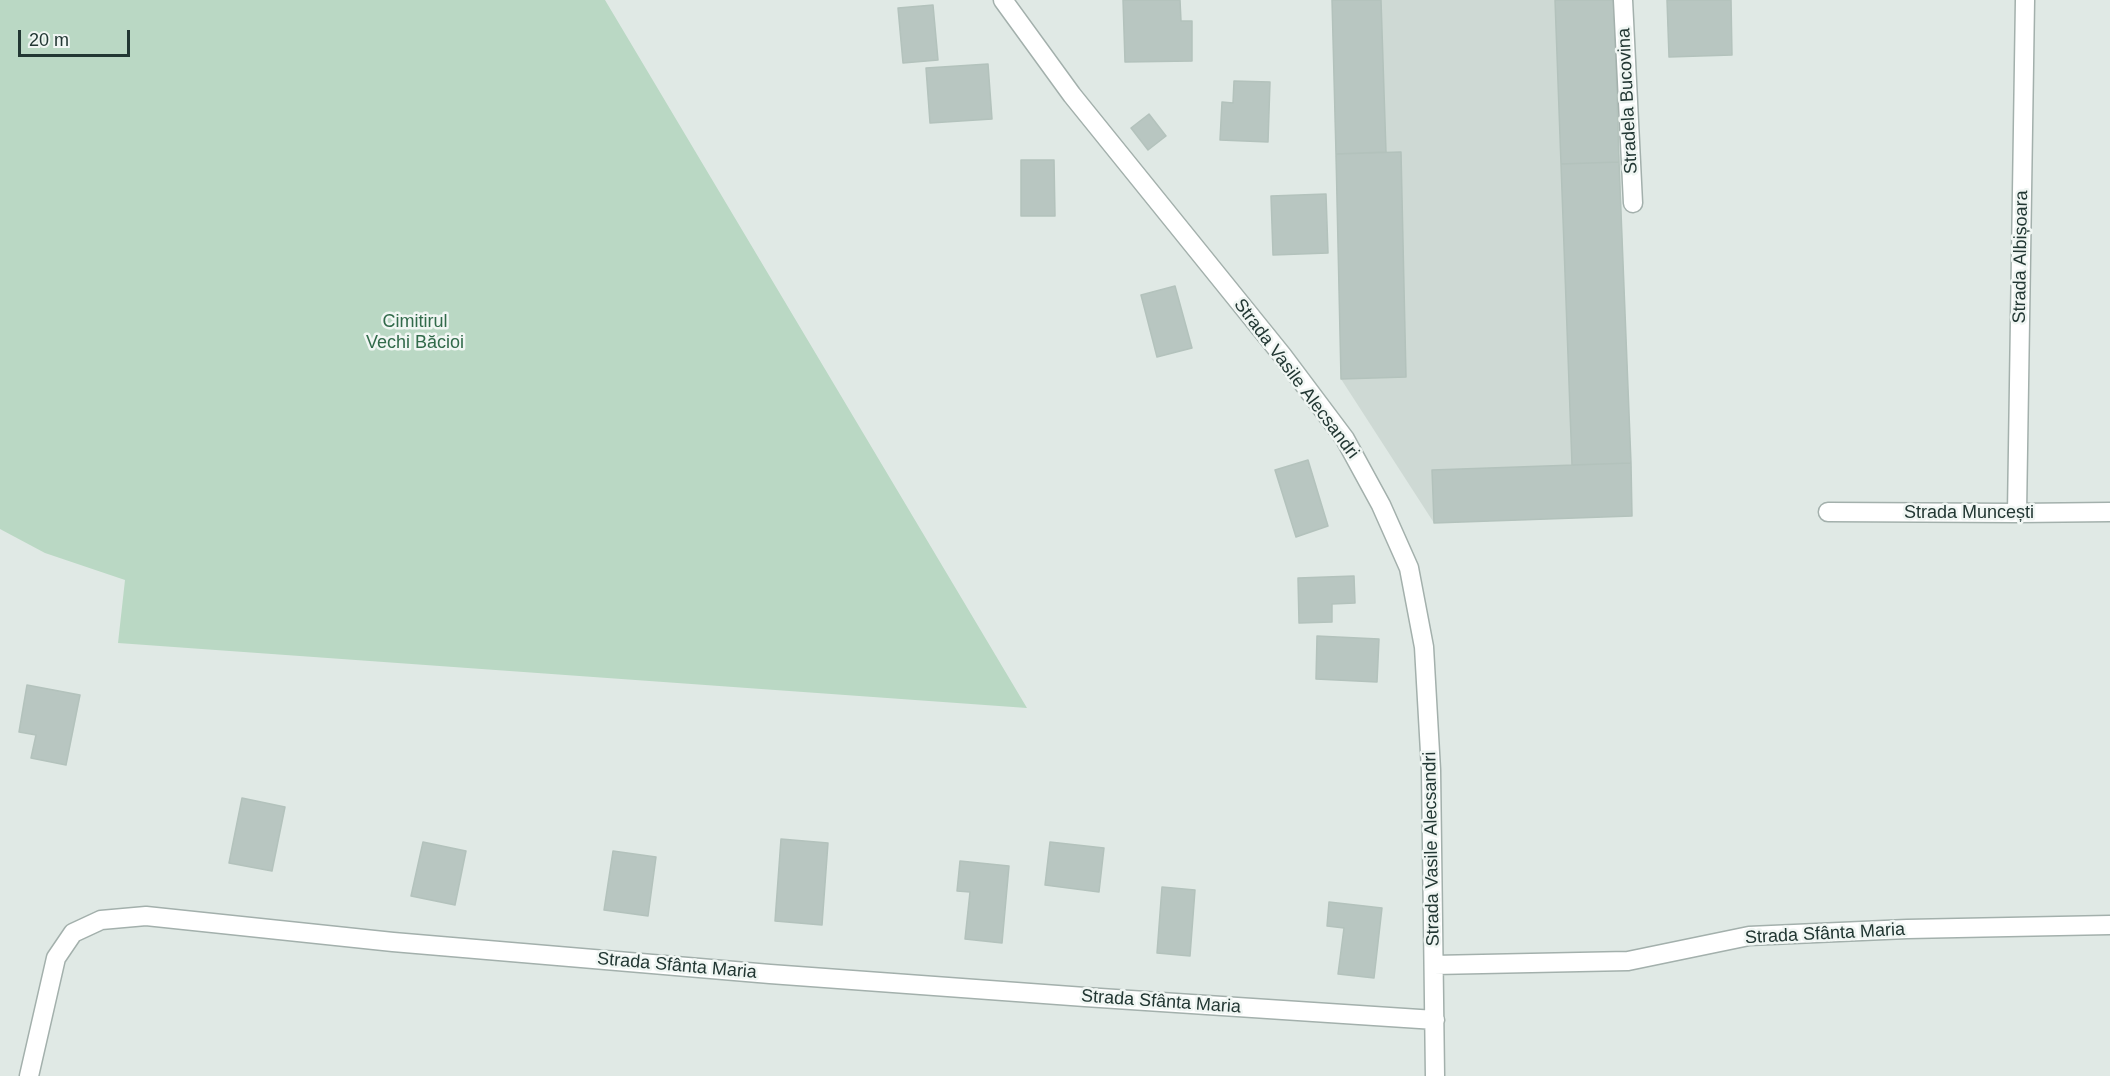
<!DOCTYPE html>
<meta charset="utf-8">
<style>
body{margin:0}
#map{position:relative;width:2110px;height:1076px;overflow:hidden;background:#e0e9e5;font-family:Arial,sans-serif}
canvas{display:block}
.scale{position:absolute;left:18px;top:30px;width:112px;height:27px;box-sizing:border-box;border:3px solid #223733;border-top:0;padding-left:8px;font-size:18px;line-height:21px;white-space:nowrap;color:#223733;-webkit-text-stroke:4px #f0f6f3;paint-order:stroke}
</style>
<div id="map">
<canvas width="2110" height="1076"></canvas>
<div class="scale">20 m</div>
</div>
<script>
const ctx = document.querySelector('canvas').getContext('2d');
ctx.lineJoin = 'round';
function paint(path, color) { ctx.fillStyle = color; ctx.fill(path, 'evenodd'); }
function strokePath(path, color, width, dash) { ctx.strokeStyle = color; ctx.lineWidth = width; ctx.lineCap = dash ? 'butt' : 'round'; ctx.setLineDash(dash || []); ctx.stroke(path); }
function label(font, color, halo, rows, align = 'center') {
  ctx.font = font + ' Arial,sans-serif'; ctx.lineWidth = 5; ctx.setLineDash([]); ctx.textBaseline = 'middle'; ctx.strokeStyle = halo; ctx.fillStyle = color; for (const [text, x, y, turn = 0] of rows) {
    ctx.save(); ctx.translate(x, y); ctx.rotate((+turn || 0) * Math.PI / 180); ctx.textAlign = isNaN(turn) ? turn : align; if (halo) ctx.strokeText(text, 0, 0); ctx.fillText(text, 0, 0); ctx.restore();
  }
}
paint(new Path2D(`
 M 1332,0 L 1614,0 L 1632,516 L 1434,523 L 1341,379 Z`), '#ced9d4');
paint(new Path2D(`
 M 0,0 L 605,0 L 1027,708 L 118,643 L 125,580 L 45,553 L 0,529 Z`), '#bad8c4');
const building = new Path2D(`
 M 1123,0 L 1180,0 L 1181,21 L 1192,21 L 1192,61 L 1125,62 Z
 M 1332,0 L 1381,0 L 1386,152 L 1336,154 Z
 M 1555,0 L 1614,0 L 1619,162 L 1561,164 Z
 M 1667,0 L 1731,0 L 1732,55 L 1669,57 Z
 M 933,5 L 938,60 L 903,63 L 898,8 Z
 M 988,64 L 992,119 L 930,123 L 926,68 Z
 M 1234,81 L 1270,82 L 1268,142 L 1220,140 L 1222,102 L 1233,103 Z
 M 1149,114 L 1166,136 L 1148,150 L 1131,128 Z
 M 1401,152 L 1406,377 L 1341,379 L 1336,154 Z
 M 1021,160 L 1054,160 L 1055,216 L 1021,216 Z
 M 1619,162 L 1631,463 L 1572,465 L 1561,164 Z
 M 1326,194 L 1328,253 L 1273,255 L 1271,196 Z
 M 1175,286 L 1192,348 L 1157,357 L 1141,295 Z
 M 1308,460 L 1328,526 L 1296,537 L 1275,470 Z
 M 1631,463 L 1632,516 L 1434,523 L 1432,470 Z
 M 1354,576 L 1355,603 L 1332,604 L 1332,622 L 1299,623 L 1298,578 Z
 M 1317,636 L 1379,639 L 1377,682 L 1316,679 Z
 M 27,685 L 80,695 L 66,765 L 31,758 L 36,735 L 19,732 Z
 M 242,798 L 285,807 L 272,871 L 229,863 Z
 M 781,839 L 828,843 L 822,925 L 775,921 Z
 M 423,842 L 466,851 L 455,905 L 411,896 Z
 M 1050,842 L 1104,848 L 1099,892 L 1045,885 Z
 M 613,851 L 656,857 L 648,916 L 604,910 Z
 M 960,861 L 1009,866 L 1002,943 L 965,939 L 970,892 L 957,891 Z
 M 1162,887 L 1195,890 L 1190,956 L 1157,953 Z
 M 1329,902 L 1382,908 L 1374,978 L 1338,974 L 1344,928 L 1327,926 Z`);
paint(building, '#b8c6c1');
strokePath(building, '#b3c2bc', 1.5);
const minor = new Path2D(`
 M 1003,0 L 1072,95 L 1282,355 L 1345,439 L 1381,505 L 1409,568 L 1424,647 L 1431,770 L 1435,1076
 M 1623,0 L 1633,203
 M 1828,512 L 2017,513 L 2110,512
 M 2017,513 L 2025,0
 M 1434,965 L 1628,961 L 1749,936 L 1907,929 L 2110,925
 M 29,1076 L 56,958 L 73,933 L 101,920 L 146,916 L 393,942 L 770,974 L 1085,997 L 1435,1020`);
strokePath(minor, '#a3b0ac', 21);
strokePath(minor, '#fff', 18);
label('18px', '#223733', '#f0f6f3', [
 ["Stradela Bucovina",1628,101,-93],
 ["Strada Albișoara",2021,257,-89],
 ["Strada Vasile Alecsandri",1296,379,53],
 ["Strada Muncești",1969,513],
 ["Strada Vasile Alecsandri",1432,849,-91],
 ["Strada Sfânta Maria",1825,934,-3],
 ["Strada Sfânta Maria",677,966,5],
 ["Strada Sfânta Maria",1161,1002,4]
]);
label('18px', '#316a4a', '#f0f6f3', [
 ["Cimitirul",415,322],
 ["Vechi Băcioi",415,343]
]);
</script>
